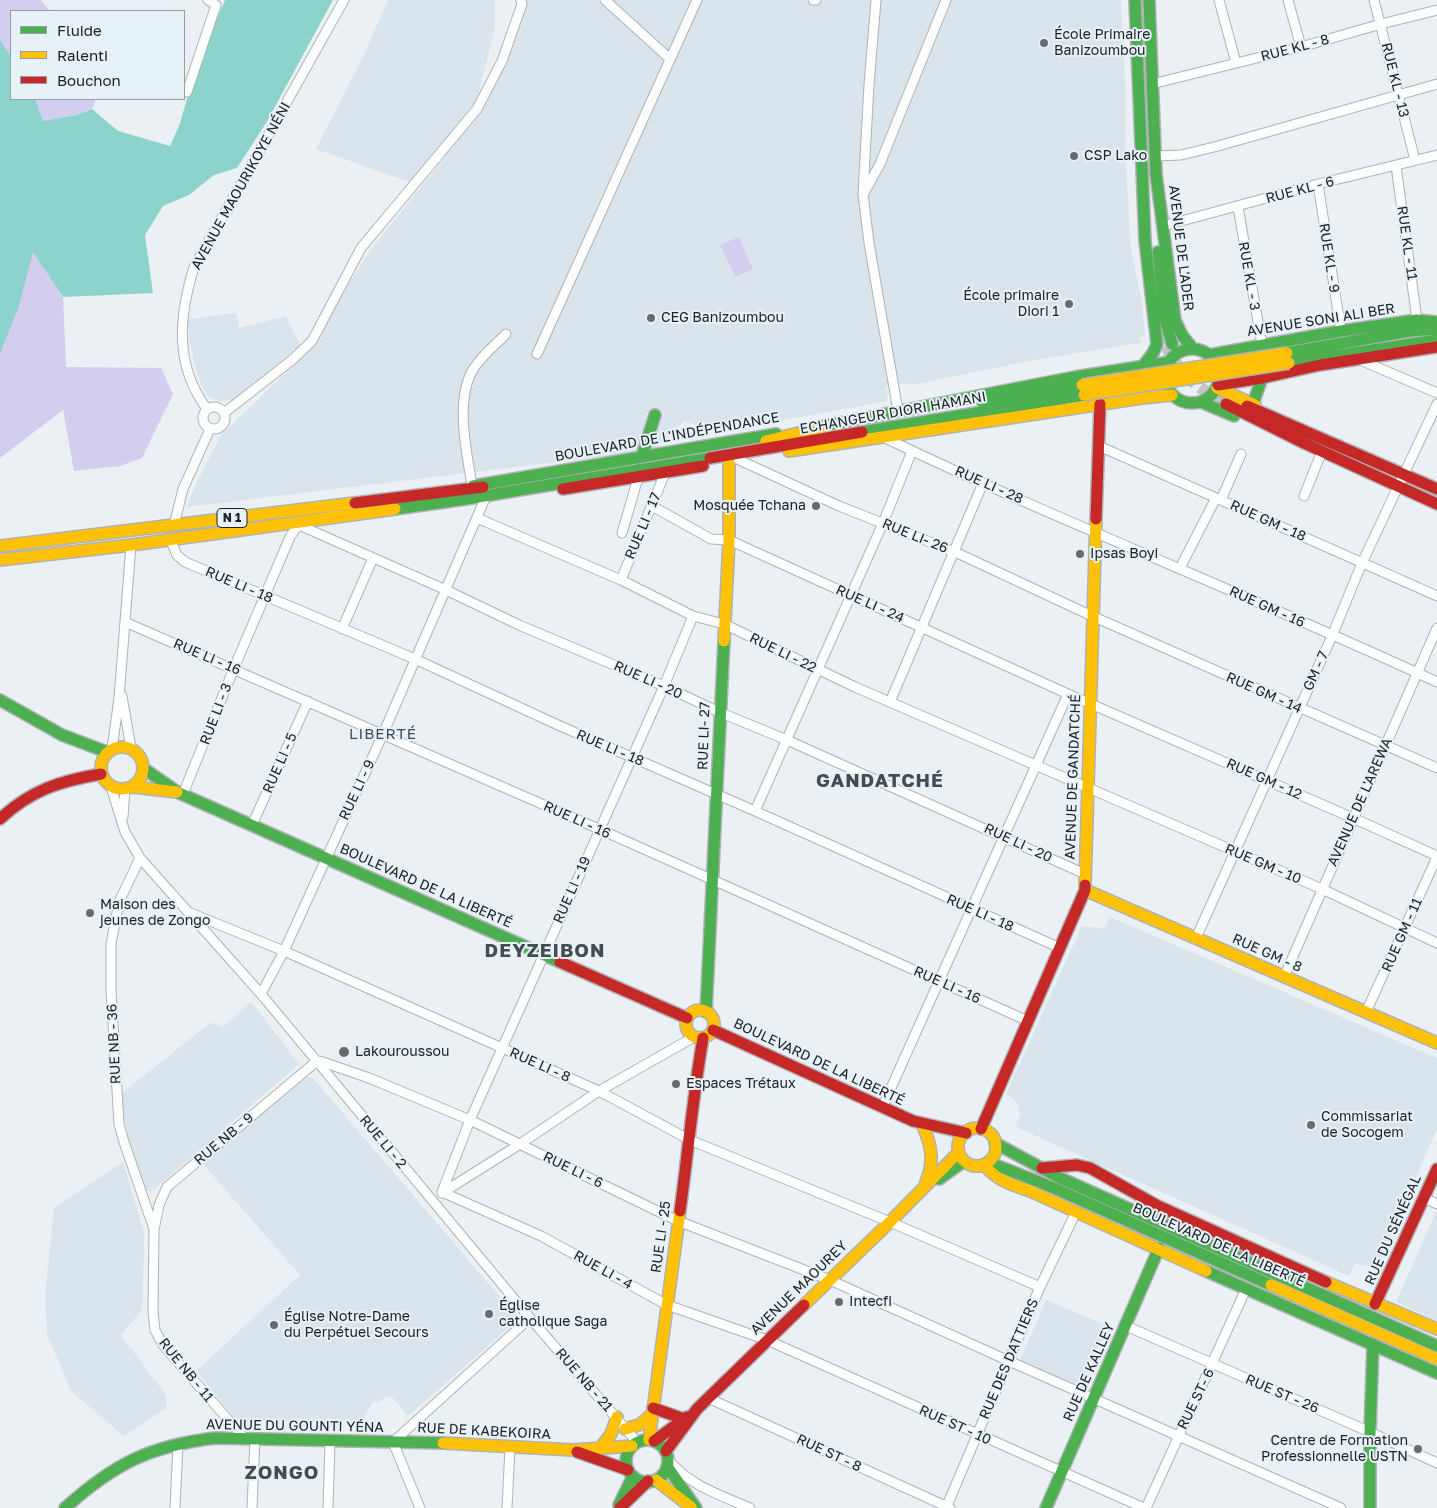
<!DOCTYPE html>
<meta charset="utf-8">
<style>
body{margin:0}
#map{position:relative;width:1437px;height:1508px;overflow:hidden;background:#ebf0f4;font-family:"Golos Text",sans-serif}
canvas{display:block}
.legend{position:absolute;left:10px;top:10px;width:175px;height:90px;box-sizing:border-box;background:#e7f1f8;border:1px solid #979fa4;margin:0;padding:6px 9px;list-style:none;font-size:15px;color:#202326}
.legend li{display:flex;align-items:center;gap:10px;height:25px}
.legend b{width:25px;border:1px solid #979fa4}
</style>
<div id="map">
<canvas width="1437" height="1508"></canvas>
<ul class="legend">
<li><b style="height:6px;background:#4caf50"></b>Fluide</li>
<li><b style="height:6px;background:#ffc107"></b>Ralenti</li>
<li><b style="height:6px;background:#c62828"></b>Bouchon</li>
</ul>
</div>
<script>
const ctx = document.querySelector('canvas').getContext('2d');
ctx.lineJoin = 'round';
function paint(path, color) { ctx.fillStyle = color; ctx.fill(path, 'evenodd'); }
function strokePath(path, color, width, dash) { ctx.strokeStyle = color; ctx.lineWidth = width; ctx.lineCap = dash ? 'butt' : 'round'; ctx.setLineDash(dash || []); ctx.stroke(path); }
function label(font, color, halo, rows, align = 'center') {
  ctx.font = font + ' "Golos Text",sans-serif'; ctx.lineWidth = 4; ctx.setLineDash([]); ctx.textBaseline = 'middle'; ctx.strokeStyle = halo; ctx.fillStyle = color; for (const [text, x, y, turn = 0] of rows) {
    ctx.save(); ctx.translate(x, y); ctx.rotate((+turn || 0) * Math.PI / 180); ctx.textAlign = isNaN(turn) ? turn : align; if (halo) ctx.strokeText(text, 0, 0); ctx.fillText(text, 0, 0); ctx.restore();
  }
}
paint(new Path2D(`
 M 388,0 L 495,0 L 494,32 L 477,100 L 410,182 L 316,149 L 365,53 Z
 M 523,0 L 1121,0 L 1125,78 L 1126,169 L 1131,250 L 1141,297 L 1145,336 L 1139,337 L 1140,343 L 1039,359 L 911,385 L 908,383 L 886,386 L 888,401 L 717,432 L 684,421 L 655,450 L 187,507 L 195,486 L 221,435 L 313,347 L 342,293 L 374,246 L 484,108 L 510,53 L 523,6 Z
 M 236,313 L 239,328 L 286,316 L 300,345 L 237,399 L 218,401 L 207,395 L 197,374 L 190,343 L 188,322 L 190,319 Z
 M 1110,917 L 1437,1058 L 1437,1128 L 1378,1268 L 1355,1264 L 1349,1276 L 1016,1127 L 1020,1115 L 1017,1102 L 1006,1094 L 1082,926 L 1103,929 Z
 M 251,1002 L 299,1064 L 151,1192 L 145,1189 L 128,1141 L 121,1094 L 210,1023 L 223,1027 Z
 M 303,1076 L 313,1078 L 517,1317 L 515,1322 L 408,1416 L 393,1398 L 387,1396 L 377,1403 L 373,1402 L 360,1423 L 236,1420 L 196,1371 L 300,1275 L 203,1164 Z
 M 123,1162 L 144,1234 L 144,1247 L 142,1310 L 121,1335 L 166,1395 L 166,1408 L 124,1436 L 71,1391 L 47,1334 L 45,1297 L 54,1208 Z
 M 1436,1212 L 1437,1212 L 1437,1321 L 1396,1302 Z
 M 1046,1300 L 1107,1326 L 1080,1389 L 1019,1363 Z`), '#d9e4ed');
paint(new Path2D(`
 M 0,0 L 41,0 L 50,11 L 11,11 L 11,99 L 96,99 L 92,109 L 77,115 L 44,121 L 33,251 L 63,297 L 66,367 L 161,368 L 173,394 L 142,458 L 120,466 L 74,471 L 63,410 L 0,458 Z
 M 739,237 L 753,269 L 735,277 L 720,245 Z`), '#d3ceed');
paint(new Path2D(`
 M 225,0 L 333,0 L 266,123 L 237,168 L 214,175 L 189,195 L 163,206 L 145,235 L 153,293 L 63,297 L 33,252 L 19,306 L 0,353 L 0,40 L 11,57 L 11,99 L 35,99 L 43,121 L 77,115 L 92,109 L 118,131 L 170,146 L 179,126 L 197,65 Z`), '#8cd3cb');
strokePath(new Path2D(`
 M 1166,346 C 1183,379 1195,385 1226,404`), '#c2c7cb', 12, [12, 6]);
const street = new Path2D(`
 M 605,0 L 670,59
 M 813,0 L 816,0
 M 876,0 L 869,85 L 863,194 L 869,243 L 898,411
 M 1219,0 L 1236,63
 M 1288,0 L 1301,47
 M 1374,0 L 1415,160
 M 1152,84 L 1301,47 L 1381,24 L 1437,10
 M 184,90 L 187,92 L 216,5 L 208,0
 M 1155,156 L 1181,155 L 1218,146 L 1437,84
 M 1396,166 L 1417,320
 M 1318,184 L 1341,331
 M 864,193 L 880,164 L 946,0
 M 1238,207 L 1262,345
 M 1163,226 L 1318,184 L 1437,155
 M 537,354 L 697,0
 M 1358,359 L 1437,393
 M203 418a11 11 0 1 1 22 0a11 11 0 1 1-22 0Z
 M 207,409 C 174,365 179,316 194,267 L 344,0
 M 224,413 L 292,360 L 312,341 L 361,248 L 477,109 L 502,61 L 522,4 L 521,0
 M 883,437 C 1065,524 1254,597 1437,682
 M 1099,446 L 1437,596
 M 737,459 L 839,506 L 955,552 L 1092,616 L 1437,768
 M 472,486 C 467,452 456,408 470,375 C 477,360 494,346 506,334
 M 1304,496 L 1322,451
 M 1221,500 L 1241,454
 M 652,506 L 711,539 L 729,540 L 1068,694 L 1353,818 L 1437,856
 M 477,518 L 621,580 L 693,616 L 724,624 L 855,687 L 1322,889 L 1437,943
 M 174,525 L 183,489 L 210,429
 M 299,525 L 446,590 L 519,625 L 664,686 L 719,712 L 787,740 L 1085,874
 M 622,533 L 638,478
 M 170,539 L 177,555 L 185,562 L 415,659 L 558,725 L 755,811 L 1060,948
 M 1180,568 L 1216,498
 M 621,580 L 665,473
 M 693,616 L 664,686 L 470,1120 L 442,1192 L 541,1236 L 667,1305 L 767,1340 L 1144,1508
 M 125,622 L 599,829 L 1028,1021
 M 342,629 L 373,558
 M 122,696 L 131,748
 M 890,702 L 983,483
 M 112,749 L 119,698 L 131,545
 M 111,787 L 125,832 L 140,858 L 261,994 L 530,1318 L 637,1442
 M 183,794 L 234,668 L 290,537 L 296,528 L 302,523
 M 755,811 L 883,523 L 912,451
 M 123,817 L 125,789
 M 252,825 L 308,701
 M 140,858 L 119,902 L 111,944 L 111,990 L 119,1124 L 124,1142 L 154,1229
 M 188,912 L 284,951 L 599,1091 L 690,1140 L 890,1222 L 1040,1287
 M 1196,938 L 1332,636 L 1362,563 L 1437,404
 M 1284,977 L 1437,628
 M 261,994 L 284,951 L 383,734 L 484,501
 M 1366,1012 L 1437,857
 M 882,1108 L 1068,694
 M 442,1193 L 520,1144 L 599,1091 L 694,1037
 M 1424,1198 L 1437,1204
 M 1126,1326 L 1370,1432 L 1437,1463
 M 708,1398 L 950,1508
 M 245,1439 L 163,1345 L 155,1330 L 153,1311 L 154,1230 L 159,1205 L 167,1187 L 317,1061 L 323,1062 L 369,1078 L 470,1120 L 678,1221 L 830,1280 L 1009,1361 L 1341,1508
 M 668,1459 C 688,1485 720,1495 750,1508
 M 175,1508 L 178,1444
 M 252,1508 L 255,1439
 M 328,1508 L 330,1442
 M 420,1508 L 393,1442 L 530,1318
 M 507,1508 L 510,1447
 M 946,1508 L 1040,1287 L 1076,1212
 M 1146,1508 L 1246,1289`);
const fast = new Path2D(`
 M 1135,0 L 1145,241 L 1157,344 L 1153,353 L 1143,366
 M 1149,0 L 1156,174 L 1175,320 L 1182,335 L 1193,349
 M 1158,252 L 1165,319 L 1172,344
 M1165 376a27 27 0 1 1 54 0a27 27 0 1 1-54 0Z
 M 1287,353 L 1410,331 L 1437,329
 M 1209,355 L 1341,331 L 1417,320 L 1437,322
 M 1289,363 L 1437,340
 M 1201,402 L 1234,416
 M 983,403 L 1082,385
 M 1253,404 L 1262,378
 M 818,427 L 1075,377 L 1170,362
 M 862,432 L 1084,395
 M 642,456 L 655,415
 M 473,486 L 776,434
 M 395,509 L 466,499 L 710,458
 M 0,700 L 62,735 L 107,752
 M 143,768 L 179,793 L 560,962
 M 706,1012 L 724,641
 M 995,1143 L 1060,1178 L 1437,1346
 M 988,1162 L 1054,1188 L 1271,1285
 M 939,1179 L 964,1161
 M 1206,1271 L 1437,1373
 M626 1461a21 21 0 1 1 42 0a21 21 0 1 1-42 0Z
 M 667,1466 L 696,1508
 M 619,1505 L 633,1476
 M 65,1508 C 114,1464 149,1446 215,1438 L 443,1443
 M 1046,1508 L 1159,1248
 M 1370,1508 L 1370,1432 L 1373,1344`);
const slow = new Path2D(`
 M 1217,388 L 1255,405
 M 766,441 L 827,426
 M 789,451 L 1142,398 L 1172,395
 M 0,546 L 355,503
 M 0,560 L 131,545 L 395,509
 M 724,641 L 729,540 L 729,461
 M101 768a21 21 0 1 1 42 0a21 21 0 1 1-42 0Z
 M 133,787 L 177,792
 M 1085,885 L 1096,519
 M 1085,890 L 1437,1043
 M686 1024a14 14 0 1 1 28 0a14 14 0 1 1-28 0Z
 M958 1147a19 19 0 1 1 38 0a19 19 0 1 1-38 0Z
 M 924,1129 C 932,1147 934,1163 926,1182
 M 984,1165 C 998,1181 1010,1184 1030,1191 L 1206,1271
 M 1326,1282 L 1437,1329
 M 1271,1285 L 1437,1359
 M 804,1305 L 890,1222 L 959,1152
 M 625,1429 L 639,1425 L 652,1414
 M 649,1440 L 680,1211
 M 443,1443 L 573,1450 L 632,1446
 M 601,1447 L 611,1434 L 617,1417
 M 656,1480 L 691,1507`);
const jam = new Path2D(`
 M 1218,385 L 1262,378 L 1320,365 L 1437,347
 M 1226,404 L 1304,443 L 1437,504
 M 1247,406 L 1437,489
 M 710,458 L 862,432
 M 563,489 L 703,466
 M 355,503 L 483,487
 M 1096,519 L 1100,404
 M 0,819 C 31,790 60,781 101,774
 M 560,962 L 687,1018
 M 713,1030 L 913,1121 L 966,1133
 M 981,1129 L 1085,890 L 1085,885
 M 1042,1168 L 1077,1165 L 1090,1168 L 1158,1206 L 1326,1282
 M 680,1211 C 688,1153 693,1095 703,1038
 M 1375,1304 L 1437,1169
 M 653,1408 L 684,1419
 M 654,1441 L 687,1417
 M 666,1451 L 697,1409 L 804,1305
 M 577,1452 L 628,1470
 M 620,1508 L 648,1481`);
strokePath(street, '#afb3b6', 11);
strokePath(fast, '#afb3b6', 14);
strokePath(slow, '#afb3b6', 14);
strokePath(jam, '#afb3b6', 14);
strokePath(street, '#fcfdfd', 9);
strokePath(fast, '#4caf50', 11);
strokePath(slow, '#ffc107', 11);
strokePath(jam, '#c62828', 11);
const slowBridge = new Path2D(`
 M 1082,385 L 1287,353
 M 1084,395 L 1289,363`);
strokePath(slowBridge, '#afb3b6', 14, []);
strokePath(slowBridge, '#ffc107', 11);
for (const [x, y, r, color] of [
 [1044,43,5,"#676b6e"],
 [1074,156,5,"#676b6e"],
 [1069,304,5,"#676b6e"],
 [651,318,5,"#676b6e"],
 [816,506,5,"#676b6e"],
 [1080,554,5,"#676b6e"],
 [90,913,5,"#676b6e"],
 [344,1052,6,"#676b6e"],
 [676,1084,5,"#676b6e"],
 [1311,1125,5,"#676b6e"],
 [839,1302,5,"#676b6e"],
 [489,1314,5,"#676b6e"],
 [274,1325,5,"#676b6e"],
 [1418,1449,5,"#676b6e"]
]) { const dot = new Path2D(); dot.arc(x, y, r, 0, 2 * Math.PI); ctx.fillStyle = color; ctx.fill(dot); strokePath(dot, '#e7f1f8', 2); }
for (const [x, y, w] of [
 [232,518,30]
]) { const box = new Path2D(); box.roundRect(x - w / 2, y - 9.5, w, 19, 4); ctx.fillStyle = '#e7f1f8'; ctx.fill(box); strokePath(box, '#202326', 1); }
label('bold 12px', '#202326', null, [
 ["N 1",232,518]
]);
label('14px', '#202326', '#e7f1f8', [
 ["École Primaire",1054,35],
 ["Banizoumbou",1054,51],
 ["CSP Lako",1084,156],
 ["École primaire",1059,296,"right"],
 ["Diori 1",1059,312,"right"],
 ["CEG Banizoumbou",661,318],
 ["Mosquée Tchana",806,506,"right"],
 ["Ipsas Boyi",1090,554],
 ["Maison des",100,905],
 ["jeunes de Zongo",100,921],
 ["Lakouroussou",355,1052],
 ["Espaces Trétaux",686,1084],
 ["Commissariat",1321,1117],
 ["de Socogem",1321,1133],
 ["Intecfi",849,1302],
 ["Église",499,1306],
 ["catholique Saga",499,1322],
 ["Église Notre-Dame",284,1317],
 ["du Perpétuel Secours",284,1333],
 ["Centre de Formation",1408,1441,"right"],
 ["Professionnelle USTN",1408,1457,"right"]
], 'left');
label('14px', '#202326', '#e7f1f8', [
 ["RUE KL - 8",1295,48,-15],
 ["RUE KL - 13",1395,80,76],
 ["AVENUE MAOURIKOYE NÉNI",241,186,-61],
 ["RUE KL - 6",1300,190,-15],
 ["RUE KL - 11",1407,243,82],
 ["AVENUE DE L'ADER",1181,248,83],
 ["RUE KL - 9",1329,258,81],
 ["RUE KL - 3",1249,276,80],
 ["AVENUE SONI ALI BER",1321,320,-9],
 ["ECHANGEUR DIORI HAMANI",893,413,-10],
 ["BOULEVARD DE L'INDÉPENDANCE",667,437,-10],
 ["RUE LI - 28",989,485,24],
 ["RUE GM - 18",1268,521,24],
 ["RUE LI - 17",643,526,-67],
 ["RUE LI- 26",915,536,22],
 ["RUE LI - 18",239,585,23],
 ["RUE LI - 24",870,604,24],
 ["RUE GM - 16",1267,607,24],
 ["RUE LI - 22",783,653,26],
 ["RUE LI - 16",207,657,23],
 ["GM - 7",1316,671,-66],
 ["RUE LI - 20",648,680,24],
 ["RUE GM - 14",1264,693,24],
 ["RUE LI - 3",216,714,-69],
 ["RUE LI- 27",704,736,-88],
 ["RUE LI - 18",610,748,23],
 ["RUE LI - 5",280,763,-66],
 ["AVENUE DE GANDATCHÉ",1073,777,-88],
 ["RUE GM - 12",1264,779,24],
 ["RUE LI - 9",357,790,-65],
 ["AVENUE DE L'AREWA",1360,802,-66],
 ["RUE LI - 16",577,820,24],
 ["RUE LI - 20",1018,843,25],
 ["RUE GM - 10",1263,864,23],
 ["BOULEVARD DE LA LIBERTÉ",426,886,24],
 ["RUE LI - 19",572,890,-66],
 ["RUE LI - 18",980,913,24],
 ["RUE GM - 11",1402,935,-66],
 ["RUE GM - 8",1267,953,24],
 ["RUE LI - 16",947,985,24],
 ["RUE NB - 36",114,1044,-93],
 ["BOULEVARD DE LA LIBERTÉ",819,1062,25],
 ["RUE LI - 8",540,1065,24],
 ["RUE NB - 9",224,1139,-40],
 ["RUE LI - 2",383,1142,50],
 ["RUE LI - 6",573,1170,26],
 ["RUE DU SÉNÉGAL",1393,1230,-66],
 ["RUE LI - 25",661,1237,-82],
 ["BOULEVARD DE LA LIBERTÉ",1219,1245,24],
 ["RUE LI - 4",603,1270,29],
 ["AVENUE MAOUREY",799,1288,-44],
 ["RUE DES DATTIERS",1009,1359,-67],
 ["RUE NB - 11",186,1370,51],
 ["RUE DE KALLEY",1089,1372,-66],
 ["RUE NB - 21",584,1380,49],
 ["RUE ST - 26",1282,1394,23],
 ["RUE ST- 6",1196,1399,-64],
 ["RUE ST - 10",955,1425,24],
 ["AVENUE DU GOUNTI YÉNA",295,1426,1],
 ["RUE DE KABEKOIRA",484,1431,3],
 ["RUE ST - 8",829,1453,25]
]);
ctx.letterSpacing = '1px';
label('15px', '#444c52', '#e7f1f8', [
 ["LIBERTÉ",383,734]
]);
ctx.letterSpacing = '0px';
ctx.letterSpacing = '1px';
label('bold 19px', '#444c52', '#e7f1f8', [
 ["GANDATCHÉ",880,781],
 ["DEYZEIBON",545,951],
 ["ZONGO",282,1473]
]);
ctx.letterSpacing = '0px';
</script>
